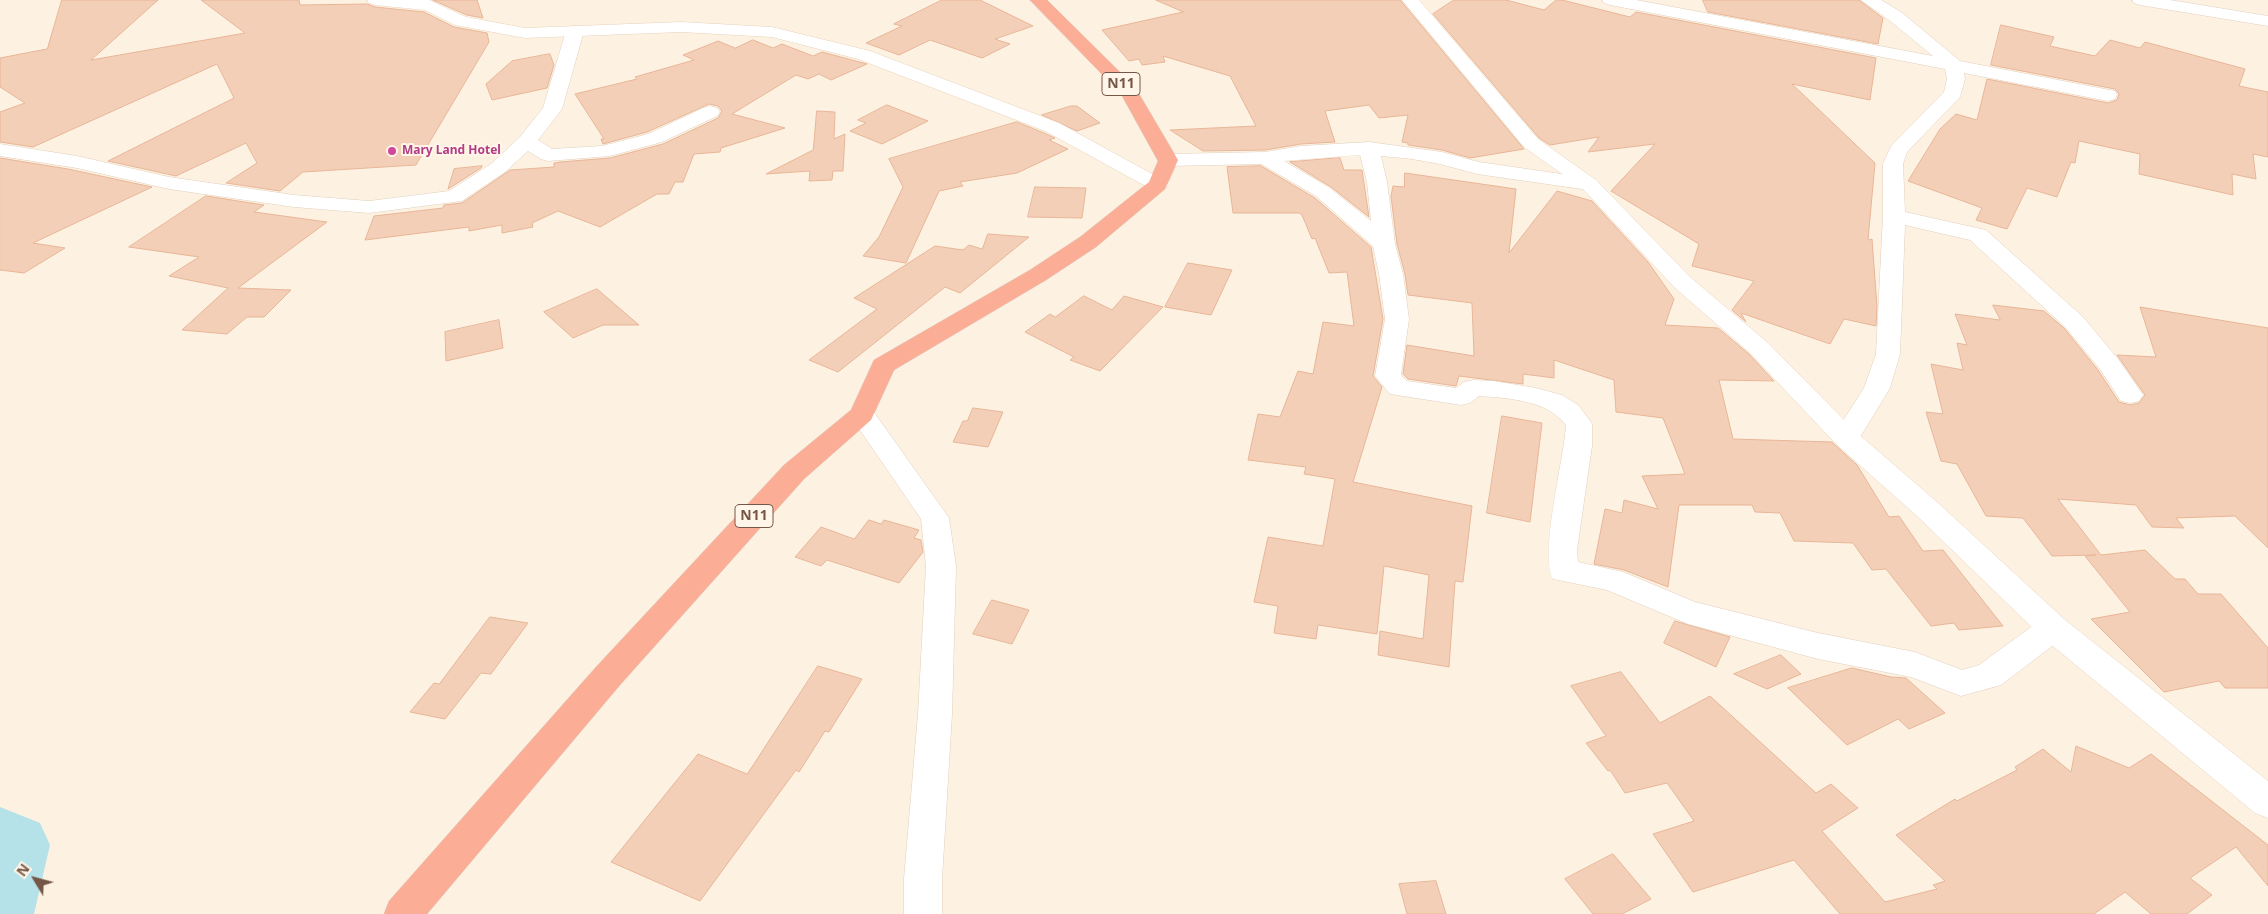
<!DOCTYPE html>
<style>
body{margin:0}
#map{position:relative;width:2268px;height:914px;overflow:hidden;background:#fdf2e1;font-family:"Noto Sans",sans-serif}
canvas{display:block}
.north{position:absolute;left:10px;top:854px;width:50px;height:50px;-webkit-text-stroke:4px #fff6e9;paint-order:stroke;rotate:307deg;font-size:14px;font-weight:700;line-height:20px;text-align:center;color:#765747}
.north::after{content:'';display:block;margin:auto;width:18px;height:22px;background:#765747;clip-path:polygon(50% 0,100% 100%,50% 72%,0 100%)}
</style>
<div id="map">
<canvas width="2268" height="914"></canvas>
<div class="north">N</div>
</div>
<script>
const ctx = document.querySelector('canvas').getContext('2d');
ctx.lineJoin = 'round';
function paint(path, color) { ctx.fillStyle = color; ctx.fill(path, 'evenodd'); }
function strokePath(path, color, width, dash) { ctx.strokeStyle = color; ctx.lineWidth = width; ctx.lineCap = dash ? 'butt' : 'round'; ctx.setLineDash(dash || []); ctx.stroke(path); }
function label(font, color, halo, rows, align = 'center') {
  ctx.font = font + ' "Noto Sans",sans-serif'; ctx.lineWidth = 4; ctx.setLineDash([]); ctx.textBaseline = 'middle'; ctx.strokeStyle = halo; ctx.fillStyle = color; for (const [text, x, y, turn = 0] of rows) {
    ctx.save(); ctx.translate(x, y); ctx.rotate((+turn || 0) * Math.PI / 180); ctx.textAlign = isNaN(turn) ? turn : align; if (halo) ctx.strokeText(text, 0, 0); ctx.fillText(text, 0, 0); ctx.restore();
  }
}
paint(new Path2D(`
 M 0,807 L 40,823 L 50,845 L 34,914 L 0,914 Z`), '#b5e1e8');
const building = new Path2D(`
 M 62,0 L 158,0 L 91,60 L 245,33 L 201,0 L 299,0 L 300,5 L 367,4 L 375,7 L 424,12 L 454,27 L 487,33 L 489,42 L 416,165 L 303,172 L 280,191 L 226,183 L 257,163 L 246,143 L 176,176 L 108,161 L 234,98 L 217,64 L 33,147 L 0,142 L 0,112 L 25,103 L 0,87 L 0,58 L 47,49 Z
 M 433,0 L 477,0 L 483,18 L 467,15 Z
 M 942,0 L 980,0 L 1033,26 L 995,39 L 1010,44 L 982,58 L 930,40 L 899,55 L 866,43 L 902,26 L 894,24 Z
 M 1156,0 L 1400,0 L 1524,149 L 1470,158 L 1442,150 L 1408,145 L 1408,143 L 1402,142 L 1408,115 L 1379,118 L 1369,105 L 1325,111 L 1335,142 L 1301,144 L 1265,150 L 1203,151 L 1170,130 L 1256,126 L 1230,76 L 1163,56 L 1165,62 L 1142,65 L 1139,59 L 1129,61 L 1102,30 L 1183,12 Z
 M 1454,0 L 1506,0 L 1544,10 L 1556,0 L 1562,0 L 1630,17 L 1636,12 L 1876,58 L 1870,100 L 1792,84 L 1875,163 L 1868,240 L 1872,239 L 1877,307 L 1876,326 L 1844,319 L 1830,344 L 1741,313 L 1746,322 L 1732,310 L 1754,281 L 1692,266 L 1699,244 L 1611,191 L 1655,144 L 1588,152 L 1599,137 L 1550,145 L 1539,138 L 1433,14 Z
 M 1703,0 L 1859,0 L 1883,18 L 1878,44 L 1708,12 Z
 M 2001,25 L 2054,37 L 2050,46 L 2095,56 L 2110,40 L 2140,48 L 2145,42 L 2245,69 L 2239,86 L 2268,92 L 2268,157 L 2253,154 L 2256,179 L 2232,174 L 2233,195 L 2139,174 L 2140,154 L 2079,141 L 2075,163 L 2071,162 L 2057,197 L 2027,188 L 2007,229 L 1976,220 L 1982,208 L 1908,181 L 1940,129 L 1956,114 L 1977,120 L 1987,79 L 2108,103 L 2117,100 L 2119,94 L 2115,89 L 1991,65 Z
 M 753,40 L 773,48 L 782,44 L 813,56 L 822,52 L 867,64 L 831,80 L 819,74 L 808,79 L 796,75 L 732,114 L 785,128 L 721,148 L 720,152 L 694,154 L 683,182 L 675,182 L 669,194 L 657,194 L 600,227 L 558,211 L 532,223 L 533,227 L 502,233 L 502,225 L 469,231 L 469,227 L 365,240 L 374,216 L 443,208 L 444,205 L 462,203 L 510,170 L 554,167 L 554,163 L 560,162 L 610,158 L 663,144 L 718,118 L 722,111 L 718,106 L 709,104 L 647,132 L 603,144 L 601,139 L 604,139 L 575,94 L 637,79 L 635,77 L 694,60 L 683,55 L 718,41 L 735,48 Z
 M 550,54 L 554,65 L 547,88 L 492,100 L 486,84 L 512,61 Z
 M 887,105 L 928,121 L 882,144 L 850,131 L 866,123 L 858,120 Z
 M 1071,106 L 1077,106 L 1100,123 L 1077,131 L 1042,115 Z
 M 817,111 L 835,112 L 834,139 L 845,134 L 843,171 L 833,171 L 832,180 L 809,181 L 810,171 L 766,174 L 813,150 Z
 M 1017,122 L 1044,133 L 1055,138 L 1049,140 L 1068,149 L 1017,173 L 960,182 L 963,186 L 939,191 L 906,263 L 863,256 L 879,237 L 903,187 L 889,159 Z
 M 0,158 L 68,169 L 152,187 L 33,243 L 65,248 L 24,273 L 0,270 Z
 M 1340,158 L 1344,170 L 1362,170 L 1369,217 L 1331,187 L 1290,162 Z
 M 482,166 L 481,168 L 448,189 L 454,169 Z
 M 1261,166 L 1315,198 L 1371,247 L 1383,319 L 1373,376 L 1382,387 L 1353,482 L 1472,506 L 1463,582 L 1455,581 L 1449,667 L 1378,655 L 1380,631 L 1423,639 L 1429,575 L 1384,566 L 1377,634 L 1318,625 L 1316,639 L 1274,633 L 1278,606 L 1254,602 L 1268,537 L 1323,546 L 1335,479 L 1304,474 L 1306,467 L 1248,460 L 1258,414 L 1280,417 L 1298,371 L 1313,374 L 1323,322 L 1354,326 L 1347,272 L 1329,273 L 1315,238 L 1312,239 L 1302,215 L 1299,213 L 1233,213 L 1227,167 Z
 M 1405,173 L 1516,189 L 1509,253 L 1557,191 L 1592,201 L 1648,262 L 1674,299 L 1665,325 L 1718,328 L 1749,354 L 1774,381 L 1719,380 L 1733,439 L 1832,442 L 1857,465 L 1889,517 L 1899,516 L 1923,551 L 1943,550 L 2003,626 L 1959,630 L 1954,623 L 1931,626 L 1886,569 L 1872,570 L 1853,543 L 1794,541 L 1780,513 L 1755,512 L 1752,505 L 1679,505 L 1668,587 L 1624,570 L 1594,564 L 1605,509 L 1622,513 L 1624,500 L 1658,509 L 1642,476 L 1685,474 L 1663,418 L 1616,412 L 1614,380 L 1554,360 L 1554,378 L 1523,374 L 1523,384 L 1459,376 L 1456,386 L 1408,379 L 1403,374 L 1407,345 L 1474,356 L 1472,303 L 1408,295 L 1405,274 L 1397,244 L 1391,196 L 1393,186 L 1404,187 Z
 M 1035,187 L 1086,188 L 1082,218 L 1028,217 Z
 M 206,196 L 264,205 L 254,212 L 327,222 L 238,288 L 291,290 L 264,317 L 247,317 L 227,334 L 182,330 L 228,288 L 169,276 L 199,257 L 129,247 Z
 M 988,234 L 1029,237 L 960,293 L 945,287 L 838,372 L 809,360 L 877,309 L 854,298 L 935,246 L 963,250 L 969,245 L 982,249 Z
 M 1188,263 L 1232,270 L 1211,315 L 1165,307 Z
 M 597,289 L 639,325 L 603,325 L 573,338 L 544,312 Z
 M 1084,296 L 1112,310 L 1124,296 L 1163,307 L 1100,371 L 1070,360 L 1074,357 L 1025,332 L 1050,314 L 1055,317 Z
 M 1993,305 L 2044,311 L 2064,328 L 2098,370 L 2119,402 L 2130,405 L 2139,403 L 2145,395 L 2117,355 L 2156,357 L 2140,307 L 2268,328 L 2268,548 L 2235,516 L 2176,518 L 2184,528 L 2152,527 L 2136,505 L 2058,499 L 2101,555 L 2145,550 L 2175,579 L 2185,579 L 2198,594 L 2221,594 L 2268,648 L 2268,688 L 2225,688 L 2219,681 L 2164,692 L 2091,619 L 2130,612 L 2085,556 L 2096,555 L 2052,556 L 2023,518 L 1986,516 L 1957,464 L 1941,461 L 1926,412 L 1943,414 L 1931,364 L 1963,370 L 1957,343 L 1967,345 L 1955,314 L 2000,320 Z
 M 499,320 L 503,348 L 446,361 L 445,332 Z
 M 973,408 L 1003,412 L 988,447 L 953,442 L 963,421 L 967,421 Z
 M 1502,416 L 1542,423 L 1530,522 L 1487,513 Z
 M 869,520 L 881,524 L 884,520 L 919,530 L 914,538 L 921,540 L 923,552 L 899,583 L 827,560 L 821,566 L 795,557 L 821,527 L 854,539 Z
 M 992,600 L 1029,610 L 1012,644 L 973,634 Z
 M 490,617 L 528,623 L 491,674 L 481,673 L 445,719 L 410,712 L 434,683 L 439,684 Z
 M 1675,621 L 1730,637 L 1716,667 L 1664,643 Z
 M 1781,655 L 1801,674 L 1767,689 L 1734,674 Z
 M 818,666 L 862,679 L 829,732 L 825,731 L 799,772 L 796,770 L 700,901 L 611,862 L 698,754 L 747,774 Z
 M 1852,668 L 1891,677 L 1906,678 L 1945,713 L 1909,729 L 1898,719 L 1847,745 L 1788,688 Z
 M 1621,672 L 1660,723 L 1710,696 L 1816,793 L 1831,784 L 1858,808 L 1822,831 L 1885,902 L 1937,889 L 1933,885 L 1945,881 L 1896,835 L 1955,799 L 1957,801 L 2017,770 L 2015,767 L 2043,749 L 2071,772 L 2076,746 L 2129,768 L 2151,754 L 2268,845 L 2268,886 L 2236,847 L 2190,878 L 2212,895 L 2187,914 L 2151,914 L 2125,892 L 2094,914 L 1840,914 L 1794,860 L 1693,892 L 1653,834 L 1694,821 L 1667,783 L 1625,793 L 1610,770 L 1608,771 L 1586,743 L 1606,736 L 1571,686 Z
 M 1613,854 L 1651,899 L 1622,914 L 1593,914 L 1565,879 Z
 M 1436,881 L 1446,914 L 1407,914 L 1399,884 Z`);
paint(building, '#f4cfb7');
strokePath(building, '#e8b597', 1);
const street = new Path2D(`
 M 1602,0 L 1636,0 L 1933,56 L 1889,20 L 1861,0 L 1881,0 L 1901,12 L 1960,61 L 2115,91 L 2117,95 L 2115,99 L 2108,101 L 1964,73 L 1965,79 L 1960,97 L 1907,152 L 1903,164 L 1905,212 L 1986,230 L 2083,317 L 2118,359 L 2143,395 L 2139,401 L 2130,403 L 2121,401 L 2100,369 L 2065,327 L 1970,240 L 1905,225 L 1900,354 L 1890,388 L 1856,444 L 1846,447 L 1836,444 L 1832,438 L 1864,388 L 1876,354 L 1883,216 L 1883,164 L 1891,146 L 1944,92 L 1947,79 L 1945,69 L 1610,5 L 1604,3 Z
 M 2132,0 L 2170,0 L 2268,16 L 2268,26 L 2140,5 L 2134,3 Z
 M 575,26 L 581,27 L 584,31 L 562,109 L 538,140 L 552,149 L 602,146 L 648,134 L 703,108 L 710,106 L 717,108 L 720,112 L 717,116 L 662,142 L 610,156 L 548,161 L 541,159 L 528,151 L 505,172 L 462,201 L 369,213 L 294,207 L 169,189 L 77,168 L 0,156 L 0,144 L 77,156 L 169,177 L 294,195 L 369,201 L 449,191 L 491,164 L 520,137 L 543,108 L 566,31 L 569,27 Z
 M 1369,142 L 1442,152 L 1479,162 L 1589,178 L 1596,180 L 1599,184 L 1596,188 L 1589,190 L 1477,174 L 1440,164 L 1412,159 L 1381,156 L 1387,182 L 1395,244 L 1403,274 L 1409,319 L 1401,375 L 1407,381 L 1456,388 L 1464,382 L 1473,380 L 1494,381 L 1536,388 L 1562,395 L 1578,405 L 1588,418 L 1592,424 L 1592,446 L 1577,550 L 1578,562 L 1623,572 L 1695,602 L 1818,633 L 1915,652 L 1962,670 L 1979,665 L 2042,619 L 2053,616 L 2064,619 L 2069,628 L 2064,637 L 2001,685 L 1961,696 L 1911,677 L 1818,659 L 1688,624 L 1607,590 L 1553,579 C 1539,553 1564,460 1566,425 C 1547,400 1508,398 1479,396 L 1470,403 L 1461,405 L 1390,394 L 1375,376 L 1385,319 L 1379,274 L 1373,246 L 1316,196 L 1261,164 L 1168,166 L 1161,164 L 1158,160 L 1161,156 L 1168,154 L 1265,152 L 1301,146 ZM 1360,155 L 1367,182 L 1371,221 L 1330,188 L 1284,161 Z
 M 862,405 L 871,408 L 949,518 L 956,566 L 952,714 L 942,879 L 942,914 L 904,914 L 904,879 L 918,714 L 926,566 L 921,519 L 849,414 L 853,408 Z`);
const secondary = new Path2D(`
 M 367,0 L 429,0 L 466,17 L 525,28 L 681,22 L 772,27 L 870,51 L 1059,123 L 1165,181 L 1168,185 L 1165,189 L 1158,191 L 1151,189 L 1045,131 L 858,59 L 772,37 L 681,32 L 525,38 L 455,25 L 425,10 L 375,5 L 369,3 Z
 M 1402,0 L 1419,0 L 1538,139 L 1596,180 L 1690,277 L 1768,343 L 1856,432 L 1937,502 L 2064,619 L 2268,781 L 2268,818 L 2255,813 L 2042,637 L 1917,516 L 1836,444 L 1750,353 L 1674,287 L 1582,188 L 1524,147 Z`);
const highway = new Path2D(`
 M 1030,0 L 1047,0 L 1135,87 L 1178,160 L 1165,189 L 1096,247 L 1046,280 L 894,370 L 871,420 L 804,479 L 620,685 L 427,914 L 384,914 L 389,901 L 596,667 L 784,465 L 851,410 L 874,360 L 1030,270 L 1080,237 L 1149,182 L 1158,161 L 1121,94 Z`);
strokePath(street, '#e2cebd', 1);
strokePath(secondary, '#e9d1bc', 1);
strokePath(highway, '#dbd3cf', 1);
paint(street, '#fff');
paint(secondary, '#fff');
paint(highway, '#fbae95');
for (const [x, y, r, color] of [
 [392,151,5,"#d1479c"]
]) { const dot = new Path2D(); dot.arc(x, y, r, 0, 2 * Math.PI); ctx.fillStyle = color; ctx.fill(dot); strokePath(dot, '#fff6e9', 2); }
label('bold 12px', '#b23c85', '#fff6e9', [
 ["Mary Land Hotel",402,151]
], 'left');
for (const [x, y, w] of [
 [1121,84,38],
 [754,516,38]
]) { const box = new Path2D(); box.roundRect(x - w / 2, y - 11.5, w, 23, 4); ctx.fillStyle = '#fff6e9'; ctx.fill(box); strokePath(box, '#765747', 1); }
label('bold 14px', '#765747', null, [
 ["N11",1121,84],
 ["N11",754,516]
]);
</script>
